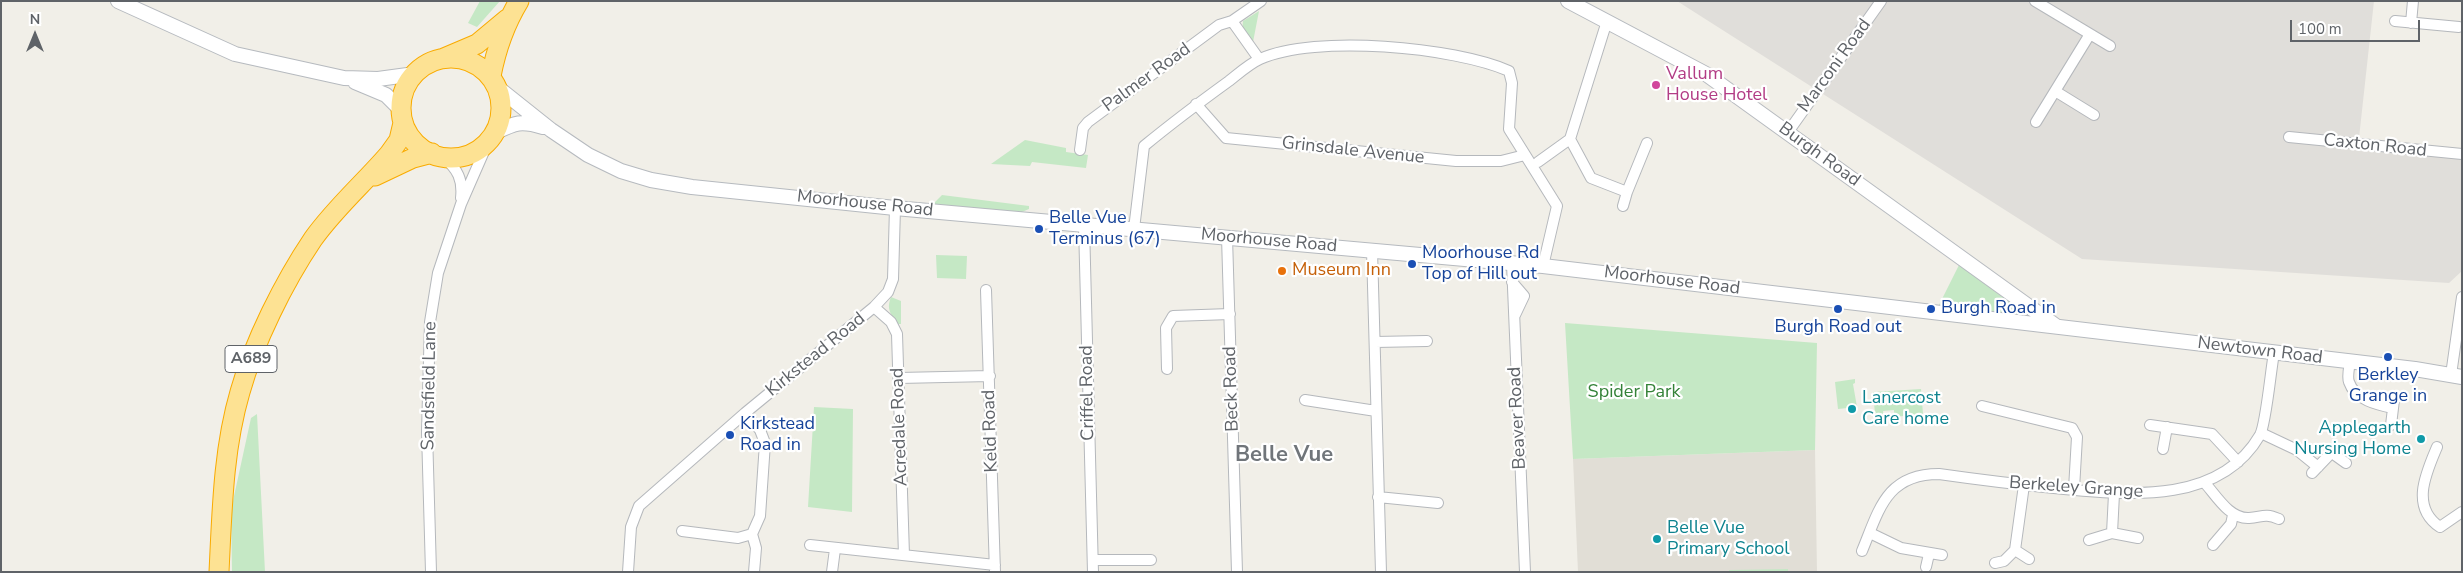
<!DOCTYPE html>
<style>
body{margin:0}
#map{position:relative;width:2463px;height:573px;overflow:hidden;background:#f1efe8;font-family:"Nunito Sans",sans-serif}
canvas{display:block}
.frame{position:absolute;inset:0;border:2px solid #5f6368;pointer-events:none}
.north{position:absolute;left:10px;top:10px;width:50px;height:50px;-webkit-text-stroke:4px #fff;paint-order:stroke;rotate:0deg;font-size:14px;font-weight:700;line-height:20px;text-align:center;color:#5f6368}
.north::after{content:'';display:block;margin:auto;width:18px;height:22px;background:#5f6368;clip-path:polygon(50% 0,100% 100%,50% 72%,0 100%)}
.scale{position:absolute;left:2290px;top:20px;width:130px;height:22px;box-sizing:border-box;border:2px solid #5f6368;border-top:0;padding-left:6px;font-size:15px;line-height:18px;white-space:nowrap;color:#5f6368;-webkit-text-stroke:4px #fff;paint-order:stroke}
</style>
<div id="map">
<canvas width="2463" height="573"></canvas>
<div class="frame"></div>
<div class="north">N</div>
<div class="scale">100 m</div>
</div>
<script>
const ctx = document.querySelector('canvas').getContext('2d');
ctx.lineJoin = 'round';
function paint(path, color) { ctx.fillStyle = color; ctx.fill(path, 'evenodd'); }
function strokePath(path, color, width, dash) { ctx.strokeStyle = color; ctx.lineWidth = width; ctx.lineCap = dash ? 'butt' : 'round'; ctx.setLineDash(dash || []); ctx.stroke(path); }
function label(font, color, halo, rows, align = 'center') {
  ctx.font = font + ' "Nunito Sans",sans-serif'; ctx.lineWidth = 4.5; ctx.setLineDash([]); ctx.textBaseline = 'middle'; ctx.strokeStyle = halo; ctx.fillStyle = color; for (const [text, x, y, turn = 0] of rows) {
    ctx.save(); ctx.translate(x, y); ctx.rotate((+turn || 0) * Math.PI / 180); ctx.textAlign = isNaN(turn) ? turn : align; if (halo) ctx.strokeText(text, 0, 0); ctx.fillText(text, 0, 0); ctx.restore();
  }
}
paint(new Path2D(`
 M 1677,1 L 2374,1 L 2359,138 L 2462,149 L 2462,271 L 2449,283 L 2082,259 Z`), '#e0deda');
paint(new Path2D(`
 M 1815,450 L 1817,572 L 1578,572 L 1573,459 Z`), '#e1ded6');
paint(new Path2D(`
 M 480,1 L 500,1 L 477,27 L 468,23 Z
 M 1259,11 L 1253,42 C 1248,35 1241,30 1243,21 Z
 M 1025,140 L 1066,148 L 1066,152 L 1088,155 L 1086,168 L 1032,162 L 1030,166 L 991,164 Z
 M 942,195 L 1029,206 L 1029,209 L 1017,214 L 932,205 Z
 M 936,255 L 967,256 L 966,279 L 937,278 Z
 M 1959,265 L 2019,309 L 2022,313 L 2021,317 L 1938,307 Z
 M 891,297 L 901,301 L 901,324 L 897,324 C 891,313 886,310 891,297 Z
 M 1565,323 L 1817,343 L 1815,450 L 1573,459 Z
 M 1855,379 L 1855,383 L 1853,384 L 1857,407 L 1838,409 L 1835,382 Z
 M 1921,389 L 1923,414 L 1894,417 L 1894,410 L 1883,411 L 1884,424 L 1876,425 L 1873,392 Z
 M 814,407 L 853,409 L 852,512 L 808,507 Z
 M 257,414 L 265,572 L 232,572 L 231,510 L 251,418 Z
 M 1788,569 L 1788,572 L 1729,572 L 1729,570 Z`), '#c5e8c5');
const street = new Path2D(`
 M 2035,1 L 2090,34 L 2036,122
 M 1232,21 L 1261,1
 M 1607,21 L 1570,139 L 1591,178 L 1627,192 L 1647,143
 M 2395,21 L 2459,27
 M 2411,23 L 2413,1
 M 2090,34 L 2110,46
 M 2055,91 L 2094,115
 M 1196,104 L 1226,138 L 1456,161 L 1501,161 L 1525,155
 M 1788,132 L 1881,1
 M 2289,137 L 2462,154
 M 1080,150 L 1083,128 L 1088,122 L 1219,25 L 1232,21 L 1259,59
 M 443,157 C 458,169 463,180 461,198
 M 1538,162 L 1570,139
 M 1623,206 L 1627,192
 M 1084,225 L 1093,572
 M 1134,229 L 1144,146 C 1172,123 1200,102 1229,81 C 1238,74 1249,64 1260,59 C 1315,34 1454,47 1509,71 L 1512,83 L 1509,129 L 1557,206 L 1543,266
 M 1227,237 L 1237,572
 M 1372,250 L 1381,572
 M 1512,264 L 1525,572
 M 1512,282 L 1524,296 L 1515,315
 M 986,290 L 995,572
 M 874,307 L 891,322 L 897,334 L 904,555
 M 1375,342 L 1427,341
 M 2350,362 C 2349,368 2347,377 2349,382 C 2355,400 2378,405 2393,408
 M 1167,369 L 1166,328 L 1173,316 L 1230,314
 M 2451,375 L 2462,297
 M 899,378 L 990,376
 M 1305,400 L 1376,411
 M 1982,406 L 2072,428 L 2077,437 L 2074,489
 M 2150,425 L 2212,434 L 2238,462
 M 2391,425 L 2394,400
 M 2261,433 L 2297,450 L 2318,467
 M 2437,447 C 2426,473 2410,507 2440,527 L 2462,512
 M 2163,449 L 2167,427
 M 2332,453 L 2346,463
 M 2312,473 L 2335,449
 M 2204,482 C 2216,495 2229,519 2249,518 C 2263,517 2264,513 2279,519
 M 1378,497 L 1438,503
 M 682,531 L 738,538 L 752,534 L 760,516 L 765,443 L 760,430 L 745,413
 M 1870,533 L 1901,548 L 1942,555
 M 2112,533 L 2114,494
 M 752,534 L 756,548 L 754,572
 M 2089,540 L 2112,533 L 2138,538
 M 810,545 L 995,565
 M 2213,545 L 2231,524 L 2233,515
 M 2015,550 L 2029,559
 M 1862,551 C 1879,510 1886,474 1939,474 C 1981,480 2022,485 2064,489 C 2131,495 2220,504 2260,435 C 2266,424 2271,368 2274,353
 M 1093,560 L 1151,560
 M 1995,563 L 2004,561 L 2015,550 L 2024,485
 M 1926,567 L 1929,554
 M 431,572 L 427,432 L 430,322 L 438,273 L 461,204 L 489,140
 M 628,572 L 631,527 L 639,506 L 745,413 L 874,307 L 888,292 L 893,279 L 895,208
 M 832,572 L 835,549`);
const secondary = new Path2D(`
 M 118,1 L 235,54 L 344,78 L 378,79 L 415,74
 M 1568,1 L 1706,74 L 2056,326
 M 355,82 L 386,95 L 402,111
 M 497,87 L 551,130 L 588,155 L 621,171 L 651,180 L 692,187 L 895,208 L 1543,266 L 2415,369 L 2462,377
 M 494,133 C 515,123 520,120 543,127`);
const highway = new Path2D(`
 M 444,58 L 477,44 L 507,19
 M401 108a50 50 0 1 1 100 0a50 50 0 1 1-100 0Z
 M 491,76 C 496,50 505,24 519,1
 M 375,176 L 413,158 L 432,153
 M 219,572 C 222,512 223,450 240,392 C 254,342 284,282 313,239 C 335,208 364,183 389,154 L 399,140 L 403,123`);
strokePath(street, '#b5b8bc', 12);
strokePath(secondary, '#b6babf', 16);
strokePath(highway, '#f9ab00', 21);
strokePath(street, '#fff', 10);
strokePath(secondary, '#fff', 14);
strokePath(highway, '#fde293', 19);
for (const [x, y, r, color] of [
 [1656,85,5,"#d1479c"],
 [1039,229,5,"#1a4fb4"],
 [1412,264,5,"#1a4fb4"],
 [1282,271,5,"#e8710a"],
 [1838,309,5,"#1a4fb4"],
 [1931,309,5,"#1a4fb4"],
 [2388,357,5,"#1a4fb4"],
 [1852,409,5,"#0f9aa8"],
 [730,435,5,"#1a4fb4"],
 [2421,439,5,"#0f9aa8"],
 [1657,539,5,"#0f9aa8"]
]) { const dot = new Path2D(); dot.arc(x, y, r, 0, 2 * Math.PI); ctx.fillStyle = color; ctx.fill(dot); strokePath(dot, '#fff', 2); }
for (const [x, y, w] of [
 [251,359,52]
]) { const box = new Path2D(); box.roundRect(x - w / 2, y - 13.5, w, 27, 4); ctx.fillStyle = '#fff'; ctx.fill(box); strokePath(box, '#5f6368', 1); }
label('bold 16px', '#5f6368', null, [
 ["A689",251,359]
]);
label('18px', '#5f6368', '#fff', [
 ["Marconi Road",1835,66,-54],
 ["Palmer Road",1147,78,-36],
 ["Caxton Road",2375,146,6],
 ["Grinsdale Avenue",1353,151,6],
 ["Burgh Road",1819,155,36],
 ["Moorhouse Road",865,204,6],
 ["Moorhouse Road",1269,241,5],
 ["Moorhouse Road",1672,281,7],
 ["Newtown Road",2260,351,7],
 ["Kirkstead Road",816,355,-39],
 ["Sandsfield Lane",430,386,-89],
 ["Beck Road",1232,389,-92],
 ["Criffel Road",1088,393,-91],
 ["Beaver Road",1518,418,-93],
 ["Acredale Road",900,427,-92],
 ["Keld Road",991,431,-92],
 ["Berkeley Grange",2076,488,4]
]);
label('18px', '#b23c85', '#fff', [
 ["Vallum",1666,75],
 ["House Hotel",1666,96]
], 'left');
label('18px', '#164399', '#fff', [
 ["Belle Vue",1049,219],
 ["Terminus (67)",1049,240],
 ["Moorhouse Rd",1422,254],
 ["Top of Hill out",1422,275],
 ["Burgh Road in",1941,309],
 ["Burgh Road out",1838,328,"center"],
 ["Berkley",2388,376,"center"],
 ["Grange in",2388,397,"center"],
 ["Kirkstead",740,425],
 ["Road in",740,446]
], 'left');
label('18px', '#c56008', '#fff', [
 ["Museum Inn",1292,271]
], 'left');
label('18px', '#348238', '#fff', [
 ["Spider Park",1634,393]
]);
label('18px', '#0d838f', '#fff', [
 ["Lanercost",1862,399],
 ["Care home",1862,420],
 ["Applegarth",2411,429,"right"],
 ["Nursing Home",2411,450,"right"],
 ["Belle Vue",1667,529],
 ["Primary School",1667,550]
], 'left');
label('bold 22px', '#70757a', '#fff', [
 ["Belle Vue",1284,456]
]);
</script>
